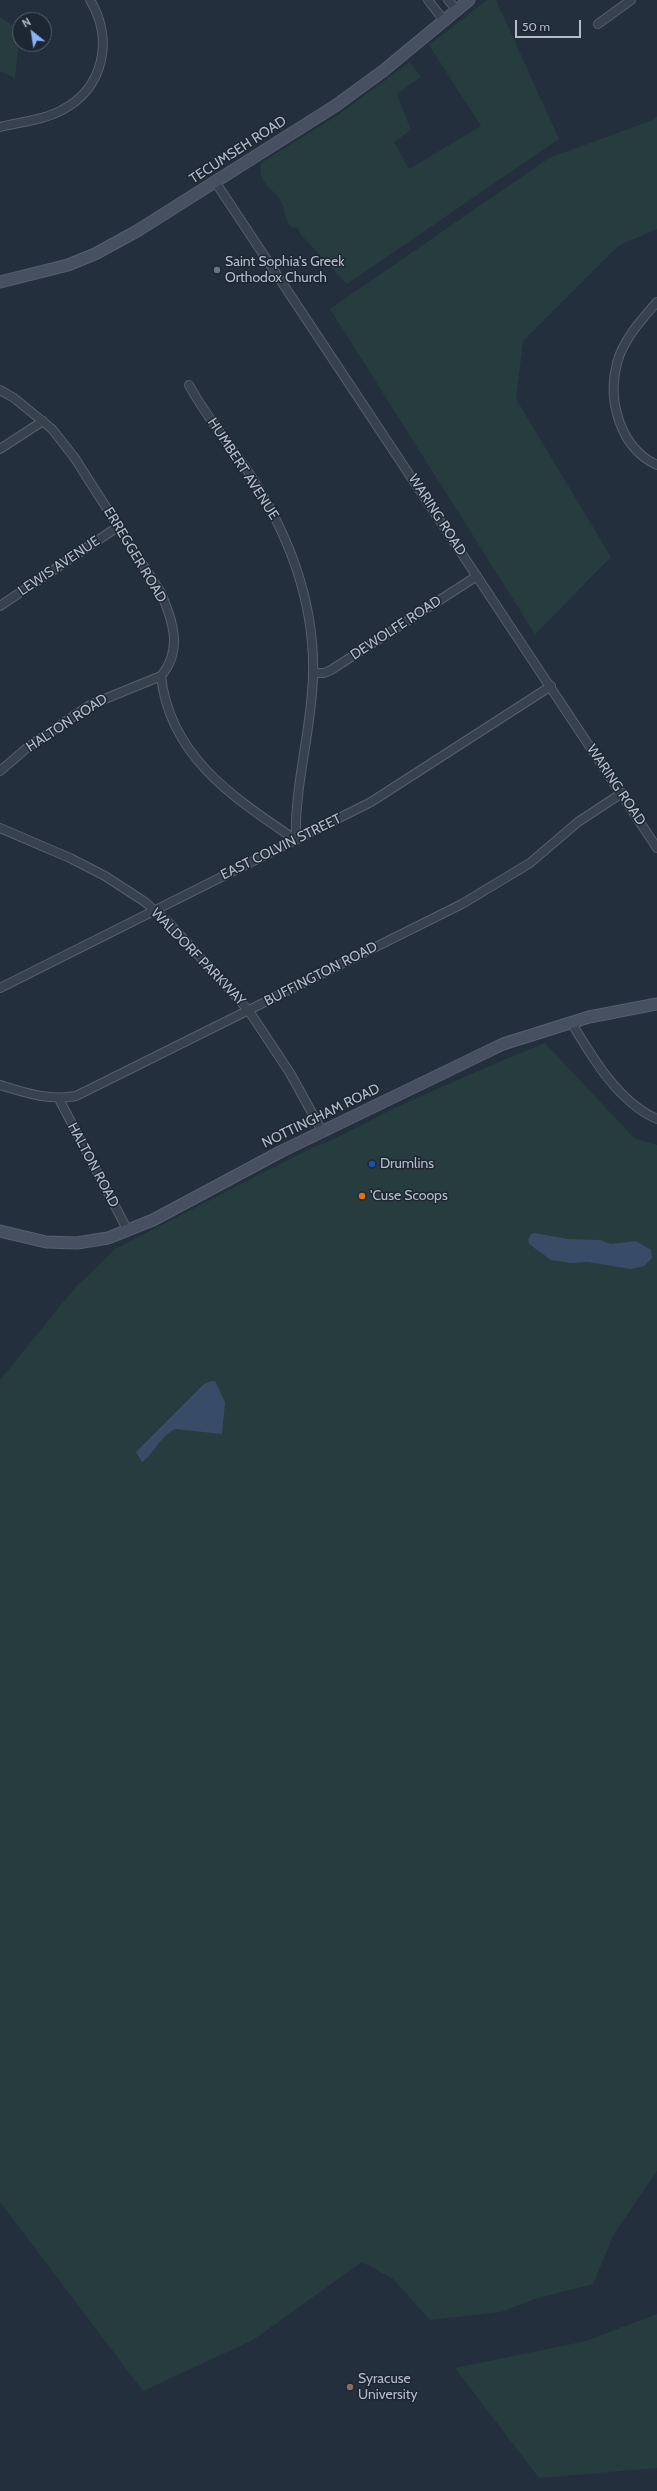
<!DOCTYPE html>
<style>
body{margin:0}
#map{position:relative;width:657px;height:2491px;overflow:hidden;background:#242f3e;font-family:Cabin,sans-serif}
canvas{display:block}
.north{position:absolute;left:12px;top:12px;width:40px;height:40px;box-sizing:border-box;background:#1d2633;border:1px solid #59626f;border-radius:50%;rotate:330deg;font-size:11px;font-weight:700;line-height:16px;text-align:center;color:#b4bcc9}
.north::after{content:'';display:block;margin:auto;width:14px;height:18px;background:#8ab4f8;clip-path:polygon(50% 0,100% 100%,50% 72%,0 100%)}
.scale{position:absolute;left:515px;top:20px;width:66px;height:18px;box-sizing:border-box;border:2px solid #b4bcc9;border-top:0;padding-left:5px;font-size:12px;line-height:14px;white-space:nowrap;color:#b4bcc9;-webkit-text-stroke:3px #1d2633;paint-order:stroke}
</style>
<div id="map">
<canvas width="657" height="2491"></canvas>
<div class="north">N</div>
<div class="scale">50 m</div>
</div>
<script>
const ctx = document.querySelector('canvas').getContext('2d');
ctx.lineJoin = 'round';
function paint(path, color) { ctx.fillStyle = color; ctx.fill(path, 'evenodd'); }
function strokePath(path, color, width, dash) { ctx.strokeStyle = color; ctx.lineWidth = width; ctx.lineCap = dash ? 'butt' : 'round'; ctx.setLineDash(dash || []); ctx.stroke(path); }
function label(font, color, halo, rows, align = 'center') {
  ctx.font = font + ' Cabin,sans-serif'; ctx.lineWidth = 3; ctx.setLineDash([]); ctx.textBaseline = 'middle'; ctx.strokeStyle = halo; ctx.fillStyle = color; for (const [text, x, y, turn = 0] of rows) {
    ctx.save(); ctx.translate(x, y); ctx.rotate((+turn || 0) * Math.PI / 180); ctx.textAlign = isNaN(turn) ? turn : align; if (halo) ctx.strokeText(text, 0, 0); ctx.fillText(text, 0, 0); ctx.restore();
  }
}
paint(new Path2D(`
 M 487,0 L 496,0 L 559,139 L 347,284 L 301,235 L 298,228 L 291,227 C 283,217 286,214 282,204 C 275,187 257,186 261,163 L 338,115 L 410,62 L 421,77 L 397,94 L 411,130 L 394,142 L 409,169 L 481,126 L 429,45 Z
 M 0,17 L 20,30 L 15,78 L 0,71 Z
 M 657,116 L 657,229 L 618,246 L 523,341 L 516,399 L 611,557 L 535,634 L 330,309 L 549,158 L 653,120 Z
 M 545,1043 L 634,1138 L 657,1145 L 657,2171 L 614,2234 L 593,2284 L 538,2298 L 501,2312 L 430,2320 L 393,2279 L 362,2262 L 253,2340 L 143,2391 L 0,2202 L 0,1380 L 74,1289 L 115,1249 L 311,1148 C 341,1138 367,1121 397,1107 C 446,1085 495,1063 545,1043 Z
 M 657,2314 L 657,2468 L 539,2478 L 455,2368 L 586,2341 Z`), '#263c3f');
paint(new Path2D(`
 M 534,1233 L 568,1239 L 600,1240 L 611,1244 L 636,1241 L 651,1250 L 652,1258 L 644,1266 L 631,1269 L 588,1262 L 571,1263 L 551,1260 L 529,1244 L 528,1240 L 531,1234 Z
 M 211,1381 L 215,1381 L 225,1402 L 222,1434 L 176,1429 C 161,1434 155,1453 142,1462 L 136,1452 L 204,1384 Z`), '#394c67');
const street = new Path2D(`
 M 428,0 L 445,22
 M 448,0 L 458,11
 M 598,24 L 631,0
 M 0,127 C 20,122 44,120 62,110 C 104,88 114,39 90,0
 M 216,183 L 657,848
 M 657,302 C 642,319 623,340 617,363 C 607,400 620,448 657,465
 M 189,385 C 205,415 228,442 247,470 C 288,532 315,600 313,675 C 312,730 294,785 296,840
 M 0,390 L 14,398 L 52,429 L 74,457 L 161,593 C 173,621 183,650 161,676 C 170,757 234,798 296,840
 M 0,449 L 43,421
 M 0,606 L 119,526
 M 313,673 L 324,673 L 331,670 L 477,576
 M 0,771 L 28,747 L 90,705 L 161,676
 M 0,828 L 70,858 L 105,876 L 145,902 L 171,925 L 249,1011 L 290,1073 L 322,1131
 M 0,988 L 371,802 L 551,686
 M 571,1022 C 592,1057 618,1102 657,1119
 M 0,1085 C 26,1093 49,1101 76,1096 L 462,904 L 530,863 L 578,822 L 622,793
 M 59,1099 L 128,1231`);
const secondary = new Path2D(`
 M 0,282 L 68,265 L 95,254 L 137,231 L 335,106 L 383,71 L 469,0
 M 0,1231 L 46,1242 L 77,1243 L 108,1238 L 153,1220 L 282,1151 L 503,1044 L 589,1017 L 657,1004`);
strokePath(street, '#565f6c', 10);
strokePath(secondary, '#565f6c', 13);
strokePath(street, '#38414e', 8);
strokePath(secondary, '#465061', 11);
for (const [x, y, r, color] of [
 [217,270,4,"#6b7280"],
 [372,1164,4,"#1a4fb4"],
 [362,1196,4,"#e8710a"],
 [350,2387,4,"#8d6e63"]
]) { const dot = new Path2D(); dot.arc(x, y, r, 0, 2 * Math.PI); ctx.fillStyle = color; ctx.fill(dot); strokePath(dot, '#1d2633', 1.5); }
label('14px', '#b4bcc9', '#1d2633', [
 ["TECUMSEH ROAD",238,150,-33],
 ["HUMBERT AVENUE",243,469,57],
 ["WARING ROAD",437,515,57],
 ["ERREGGER ROAD",135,555,59],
 ["LEWIS AVENUE",59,566,-34],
 ["DEWOLFE ROAD",396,628,-33],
 ["HALTON ROAD",67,723,-33],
 ["WARING ROAD",616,785,56],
 ["EAST COLVIN STREET",281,847,-26],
 ["WALDORF PARKWAY",198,957,46],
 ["BUFFINGTON ROAD",321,974,-27],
 ["NOTTINGHAM ROAD",321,1116,-26],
 ["HALTON ROAD",93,1165,62]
]);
label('14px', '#b4bcc9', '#1d2633', [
 ["Saint Sophia's Greek",225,262],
 ["Orthodox Church",225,278],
 ["Drumlins",380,1164],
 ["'Cuse Scoops",370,1196],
 ["Syracuse",358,2379],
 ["University",358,2395]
], 'left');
</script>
